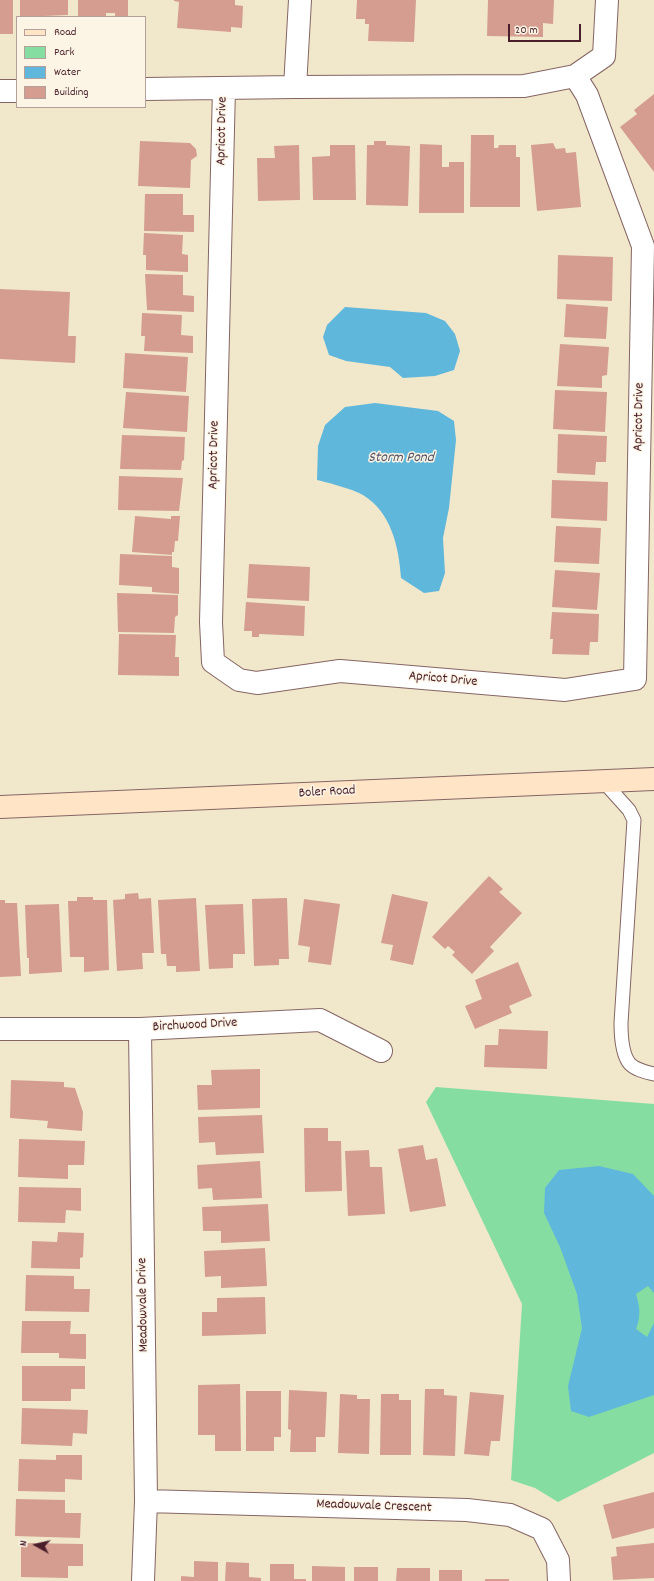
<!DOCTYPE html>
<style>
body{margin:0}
#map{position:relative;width:654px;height:1581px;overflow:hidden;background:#f1e8cc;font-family:Dekko,sans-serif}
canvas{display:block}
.legend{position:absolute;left:16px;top:16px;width:130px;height:92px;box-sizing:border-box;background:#fcf5e5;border:1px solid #b59f9b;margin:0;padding:5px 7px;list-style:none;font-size:12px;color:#4a1f2b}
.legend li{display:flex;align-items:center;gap:8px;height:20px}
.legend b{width:20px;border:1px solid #b59f9b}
.north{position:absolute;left:16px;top:1525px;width:40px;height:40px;-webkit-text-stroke:3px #fcf5e5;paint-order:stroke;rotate:278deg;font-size:11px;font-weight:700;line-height:16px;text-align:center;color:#4a1f2b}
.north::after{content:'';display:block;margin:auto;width:14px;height:18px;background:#4a1f2b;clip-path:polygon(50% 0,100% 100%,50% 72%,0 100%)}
.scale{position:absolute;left:508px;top:24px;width:73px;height:18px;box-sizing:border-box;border:2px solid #4a1f2b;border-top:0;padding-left:5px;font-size:12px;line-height:14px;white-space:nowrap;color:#4a1f2b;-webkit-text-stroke:3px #fcf5e5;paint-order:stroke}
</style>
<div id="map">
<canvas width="654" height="1581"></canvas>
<ul class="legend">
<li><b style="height:5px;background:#ffe4c6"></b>Road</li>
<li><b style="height:11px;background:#85dda2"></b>Park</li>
<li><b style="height:11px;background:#60b7dc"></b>Water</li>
<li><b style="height:11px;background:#d49d90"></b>Building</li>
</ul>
<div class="north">N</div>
<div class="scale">20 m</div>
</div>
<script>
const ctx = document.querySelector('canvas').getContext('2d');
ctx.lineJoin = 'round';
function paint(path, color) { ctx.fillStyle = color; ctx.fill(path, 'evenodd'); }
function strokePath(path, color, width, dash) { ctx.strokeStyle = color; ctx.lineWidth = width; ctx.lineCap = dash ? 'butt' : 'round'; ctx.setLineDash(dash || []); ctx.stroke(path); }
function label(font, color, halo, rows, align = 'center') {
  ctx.font = font + ' Dekko,sans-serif'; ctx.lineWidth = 3; ctx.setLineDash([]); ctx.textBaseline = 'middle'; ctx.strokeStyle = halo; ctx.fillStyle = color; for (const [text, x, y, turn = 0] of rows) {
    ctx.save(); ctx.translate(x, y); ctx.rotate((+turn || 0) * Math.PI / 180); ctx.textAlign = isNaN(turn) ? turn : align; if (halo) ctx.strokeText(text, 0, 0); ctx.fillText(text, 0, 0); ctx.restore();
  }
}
paint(new Path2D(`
 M 436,1087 L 654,1104 L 654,1453 L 558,1502 L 535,1488 L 511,1480 L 522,1304 L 426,1102 Z`), '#85dda2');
paint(new Path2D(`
 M 345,307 L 426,313 L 445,321 L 455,334 L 460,351 L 454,370 L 435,376 L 403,378 L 390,367 L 346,361 L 329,355 L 323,337 L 327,325 Z
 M 375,403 L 438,411 L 454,421 L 456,440 L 449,508 L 443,538 L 445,573 L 439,591 L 424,593 L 401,578 C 399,547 391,512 363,495 C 353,489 329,483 317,480 L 318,446 L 325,425 L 345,407 Z
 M 599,1166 L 633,1174 L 654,1196 L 654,1293 L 648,1286 L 636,1294 C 640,1307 641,1316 636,1329 L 647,1337 L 654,1323 L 654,1395 L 589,1417 L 571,1411 L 568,1386 L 582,1328 L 577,1294 L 560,1247 L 544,1213 L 545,1188 L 559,1170 Z`), '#60b7dc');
paint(new Path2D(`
 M 0,0 L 13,0 L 13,34 L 0,34 Z
 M 20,0 L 68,0 L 68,15 L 20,17 Z
 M 78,0 L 128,0 L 128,17 L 115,17 L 115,13 L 106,13 L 106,17 L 78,17 Z
 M 174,0 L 235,0 L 235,5 L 243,6 L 242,28 L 231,27 L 231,32 L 177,28 L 179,2 L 174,1 Z
 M 357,0 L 416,0 L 414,42 L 368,41 L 369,24 L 365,24 L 365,19 L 356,19 Z
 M 488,0 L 554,0 L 553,24 L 543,23 L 543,37 L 487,36 Z
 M 654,94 L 654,172 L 620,127 L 637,114 L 634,110 Z
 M 471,135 L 494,135 L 494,148 L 498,148 L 499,145 L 516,145 L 516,157 L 520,157 L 520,207 L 470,207 Z
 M 140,141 L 190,143 L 196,149 L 197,156 L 191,160 L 190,188 L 138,186 Z
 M 374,141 L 386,141 L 386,145 L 410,146 L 408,206 L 366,205 L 367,145 L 374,145 Z
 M 553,143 L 556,149 L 565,148 L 566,153 L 576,152 L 581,207 L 537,211 L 531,145 Z
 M 420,144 L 442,145 L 442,167 L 449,167 L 449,162 L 464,162 L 464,213 L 419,213 Z
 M 299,145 L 300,200 L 258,201 L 257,158 L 275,158 L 274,146 Z
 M 330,145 L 355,145 L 356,200 L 313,200 L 312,157 L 330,156 Z
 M 145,194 L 183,194 L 183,215 L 194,215 L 194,232 L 144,231 Z
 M 144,233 L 183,235 L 182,254 L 188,255 L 188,272 L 146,270 L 146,255 L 143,255 Z
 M 558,255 L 613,257 L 612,301 L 557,299 Z
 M 145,274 L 183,275 L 183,295 L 194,296 L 194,312 L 147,310 Z
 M 0,289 L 70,292 L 68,336 L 76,336 L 75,363 L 0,359 Z
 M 566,304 L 608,307 L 606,339 L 564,337 Z
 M 142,313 L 182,315 L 181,335 L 193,336 L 193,353 L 144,351 L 145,336 L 141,336 Z
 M 560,344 L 609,347 L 607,375 L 602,376 L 602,388 L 557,386 Z
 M 125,353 L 188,357 L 186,392 L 123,388 Z
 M 555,390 L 607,392 L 605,432 L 553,429 Z
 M 126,392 L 189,396 L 187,432 L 123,428 Z
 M 558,434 L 607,436 L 606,462 L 596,462 L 595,475 L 557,473 Z
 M 122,435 L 185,437 L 184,460 L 182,461 L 181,470 L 120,469 Z
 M 119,476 L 183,478 L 179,511 L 118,510 Z
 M 552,480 L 608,482 L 607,521 L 551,518 Z
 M 135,516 L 171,519 L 171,516 L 180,516 L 178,541 L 175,541 L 174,552 L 172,552 L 172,555 L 132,552 Z
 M 556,526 L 601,528 L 599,564 L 554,562 Z
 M 120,554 L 172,556 L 172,567 L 179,568 L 179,594 L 152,592 L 152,587 L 119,585 Z
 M 249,564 L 310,567 L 309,601 L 247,598 Z
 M 555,570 L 600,573 L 597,610 L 552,607 Z
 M 117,593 L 178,595 L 178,615 L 175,617 L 174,633 L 118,632 Z
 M 246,602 L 305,606 L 304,636 L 259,634 L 259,637 L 252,637 L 252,631 L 244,631 Z
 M 552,612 L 599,614 L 598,642 L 590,642 L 589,655 L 552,654 L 553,639 L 550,639 Z
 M 119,634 L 176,635 L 175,657 L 179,657 L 179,676 L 118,675 Z
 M 489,876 L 503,889 L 499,892 L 522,913 L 490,947 L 494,951 L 472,974 L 452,955 L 455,952 L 448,946 L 445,949 L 432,937 Z
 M 138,893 L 139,899 L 151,898 L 154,953 L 142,953 L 143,969 L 117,971 L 113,900 L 125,899 L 125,894 Z
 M 392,894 L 428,902 L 413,965 L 390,960 L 393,945 L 381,943 Z
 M 77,897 L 93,897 L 93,900 L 107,900 L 109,970 L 84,972 L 84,957 L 70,957 L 68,901 L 77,901 Z
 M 196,898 L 200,971 L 176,972 L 176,966 L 167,966 L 166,954 L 161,954 L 158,900 Z
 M 287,898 L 289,959 L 279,959 L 279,965 L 254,966 L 252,899 Z
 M 304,899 L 340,904 L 331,965 L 308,962 L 310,947 L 298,945 Z
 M 0,900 L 5,900 L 5,903 L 17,903 L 21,976 L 0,977 Z
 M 59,904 L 62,972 L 29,974 L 29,958 L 27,958 L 25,905 Z
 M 243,904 L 245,954 L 233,954 L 233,968 L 209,969 L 205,905 Z
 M 518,962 L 532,996 L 509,1006 L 512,1013 L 475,1029 L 465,1006 L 482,999 L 475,980 Z
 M 499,1029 L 548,1031 L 547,1069 L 484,1067 L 485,1045 L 498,1045 Z
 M 260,1069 L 260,1108 L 198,1110 L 197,1085 L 212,1085 L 211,1070 Z
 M 11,1080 L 64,1082 L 64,1087 L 75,1088 L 83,1112 L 82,1131 L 47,1128 L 48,1121 L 10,1118 Z
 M 262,1115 L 264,1153 L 216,1155 L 215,1142 L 199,1143 L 198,1117 Z
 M 304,1128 L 328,1128 L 328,1141 L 341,1141 L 342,1191 L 305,1192 Z
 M 19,1139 L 85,1141 L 84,1165 L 68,1165 L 68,1179 L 18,1177 Z
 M 423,1145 L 426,1160 L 437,1158 L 446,1206 L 410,1212 L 398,1149 Z
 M 369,1150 L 370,1167 L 382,1167 L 385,1214 L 348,1216 L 345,1151 Z
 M 260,1161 L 262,1198 L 213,1200 L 212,1188 L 198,1189 L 197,1165 Z
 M 19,1187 L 81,1188 L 81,1211 L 66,1210 L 65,1223 L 18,1222 Z
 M 268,1204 L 270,1241 L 221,1243 L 221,1231 L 203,1231 L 202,1207 Z
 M 58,1232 L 84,1233 L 83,1257 L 80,1258 L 80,1269 L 31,1268 L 32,1241 L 57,1242 Z
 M 265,1248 L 267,1286 L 221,1288 L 221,1276 L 205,1277 L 204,1251 Z
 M 26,1275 L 74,1276 L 74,1289 L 90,1289 L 89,1312 L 25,1311 Z
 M 265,1297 L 266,1334 L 202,1336 L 202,1312 L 217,1312 L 217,1298 Z
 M 22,1321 L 71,1321 L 70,1334 L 86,1334 L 86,1359 L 59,1358 L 59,1353 L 21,1353 Z
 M 22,1366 L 85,1366 L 85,1389 L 71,1389 L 71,1401 L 22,1401 Z
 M 240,1384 L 241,1451 L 215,1451 L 215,1435 L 198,1435 L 198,1385 Z
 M 425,1389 L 444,1389 L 444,1395 L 457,1396 L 455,1456 L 423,1455 Z
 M 289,1390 L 327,1392 L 325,1437 L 316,1437 L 316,1452 L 290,1452 L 291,1430 L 288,1429 Z
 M 246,1391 L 281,1391 L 281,1437 L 274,1437 L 274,1451 L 246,1451 Z
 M 470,1392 L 504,1395 L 500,1441 L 491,1441 L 489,1456 L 464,1454 Z
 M 340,1394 L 357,1395 L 357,1399 L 370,1399 L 369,1454 L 338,1453 Z
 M 381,1394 L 399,1394 L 399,1400 L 411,1400 L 411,1455 L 380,1455 Z
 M 22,1408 L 88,1410 L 87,1434 L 73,1433 L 72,1446 L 21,1444 Z
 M 56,1455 L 82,1455 L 82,1480 L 65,1479 L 65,1492 L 18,1491 L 19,1459 L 56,1460 Z
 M 654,1492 L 654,1528 L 612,1539 L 603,1505 Z
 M 16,1499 L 65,1500 L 65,1513 L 81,1513 L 80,1538 L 15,1536 Z
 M 21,1543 L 83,1544 L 83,1566 L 68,1566 L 68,1578 L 21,1577 Z
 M 654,1543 L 654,1578 L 613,1580 L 611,1557 L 617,1556 L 616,1547 Z
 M 194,1561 L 218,1562 L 218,1581 L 181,1581 L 181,1576 L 194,1577 Z
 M 226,1562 L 249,1563 L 249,1577 L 261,1578 L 261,1581 L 225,1581 Z
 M 270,1564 L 294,1564 L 294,1579 L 306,1579 L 306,1581 L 270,1581 Z
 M 312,1566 L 345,1567 L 345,1581 L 312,1581 Z
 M 354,1567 L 378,1567 L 378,1581 L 354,1581 Z
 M 397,1568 L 430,1568 L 430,1581 L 396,1581 Z
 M 439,1570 L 462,1570 L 462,1581 L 439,1581 Z
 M 485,1579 L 509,1579 L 509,1581 L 485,1581 Z`), '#d49d90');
const lane = new Path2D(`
 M 603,781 L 629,810 L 634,820 L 621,1023 C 621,1035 622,1055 630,1064 C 636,1070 646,1072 654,1074`);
const street = new Path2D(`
 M 295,87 L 300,0
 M 224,88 L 211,622 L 213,662 L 239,680 L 257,683 L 340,671 L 565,690 L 635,679 L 643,246 L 587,95 L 575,76
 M 145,89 L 295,87 L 524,86 L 575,76 L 604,56 L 607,0
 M 0,91 L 17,91
 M 0,1029 L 140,1029 L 320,1020 L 381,1051
 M 140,1029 L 146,1501 L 143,1581
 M 146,1501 L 467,1510 L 510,1515 L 542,1529 L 558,1560 L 559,1581`);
const secondary = new Path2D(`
 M 0,807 L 654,779`);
strokePath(lane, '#846563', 15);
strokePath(street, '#846563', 24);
strokePath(secondary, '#846563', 24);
strokePath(lane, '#fff', 13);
strokePath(street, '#fff', 22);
strokePath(secondary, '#ffe4c6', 22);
label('14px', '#4a1f2b', '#fcf5e5', [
 ["Apricot Drive",223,131,-89],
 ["Apricot Drive",640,417,-89],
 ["Apricot Drive",215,455,-89],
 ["Apricot Drive",443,680,5],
 ["Boler Road",327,793,-3],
 ["Birchwood Drive",195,1026,-3],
 ["Meadowvale Drive",144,1305,-91],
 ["Meadowvale Crescent",374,1507,2]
]);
label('italic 15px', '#525469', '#fcf5e5', [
 ["Storm Pond",401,459]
]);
</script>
